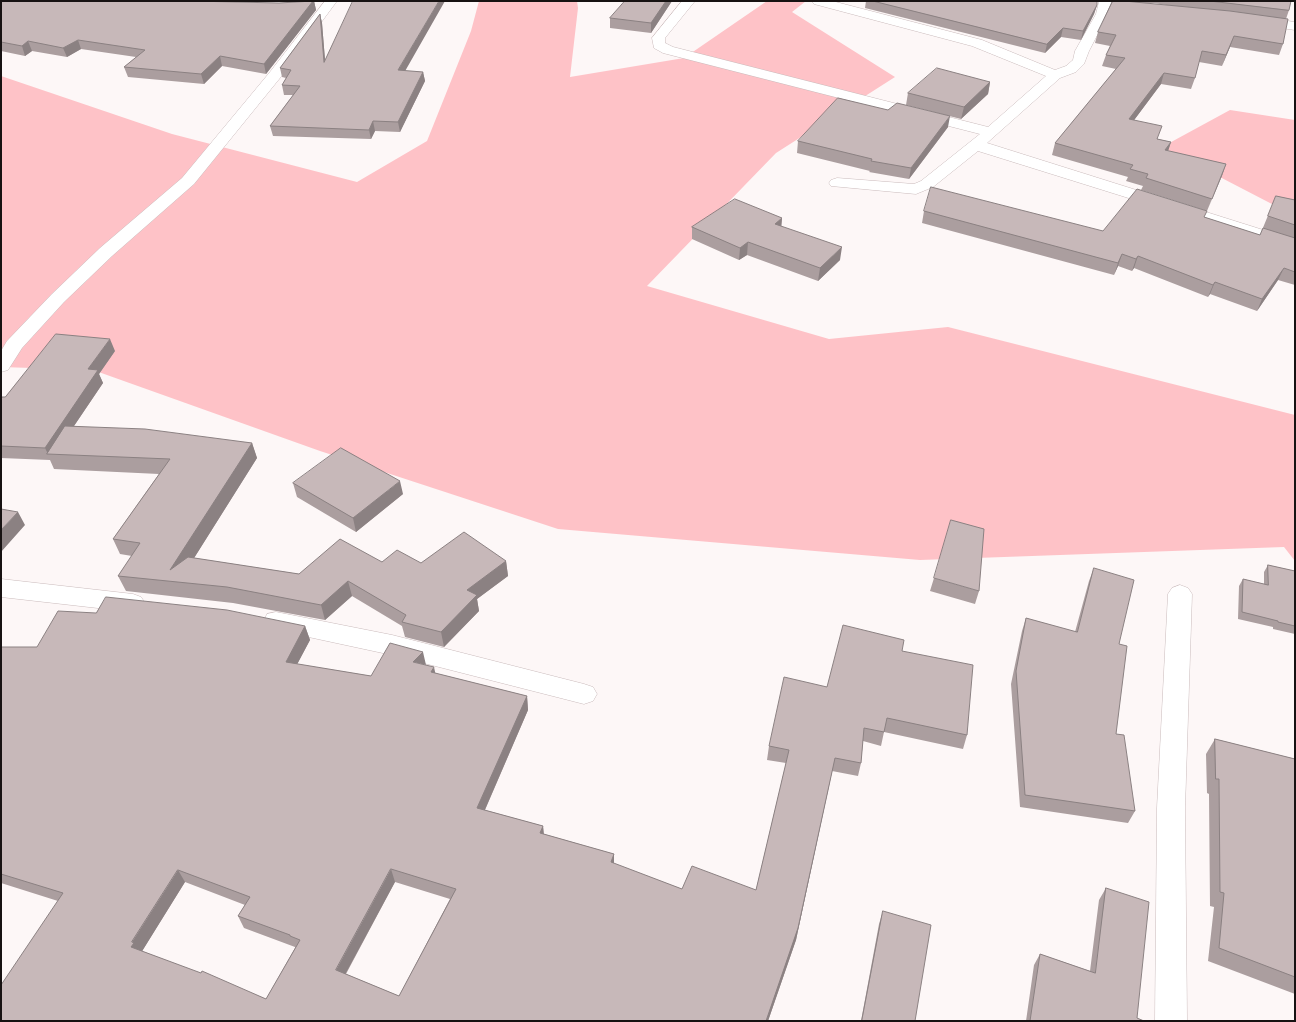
<!DOCTYPE html>
<style>
body{margin:0}
#map{position:relative;width:1296px;height:1022px;overflow:hidden;background:#fdf7f7;font-family:"Fira Sans Condensed",sans-serif}
canvas{display:block}
.frame{position:absolute;inset:0;border:2px solid #171212;pointer-events:none}
</style>
<div id="map">
<canvas width="1296" height="1022"></canvas>
<div class="frame"></div>
</div>
<script>
const ctx = document.querySelector('canvas').getContext('2d');
ctx.lineJoin = 'round';
function paint(path, color) { ctx.fillStyle = color; ctx.fill(path, 'evenodd'); }
function strokePath(path, color, width, dash) { ctx.strokeStyle = color; ctx.lineWidth = width; ctx.lineCap = dash ? 'butt' : 'round'; ctx.setLineDash(dash || []); ctx.stroke(path); }
paint(new Path2D(`
 M 479,1 L 577,1 L 578,8 L 570,77 L 684,58 L 767,1 L 806,1 L 792,12 L 895,77 L 776,153 L 647,286 L 829,339 L 948,327 L 1295,415 L 1295,561 L 1284,547 L 920,560 L 558,529 L 320,451 L 93,370 L 1,367 L 1,76 L 172,134 L 357,182 L 427,141 L 471,31 Z
 M 1230,110 L 1295,120 L 1295,216 L 1162,147 Z`), '#fec2c7');
const street = new Path2D(`
 M 325,1 L 337,1 L 280,78 L 194,184 L 112,256 L 64,302 L 22,348 L 8,370 L 1,372 L 1,351 L 7,341 L 52,294 L 100,248 L 182,178 L 270,72 Z
 M 682,1 L 695,1 L 665,38 L 665,43 L 673,47 L 988,127 L 1046,76 L 972,46 L 814,4 L 812,1 L 832,1 L 982,40 L 1055,70 L 1066,66 L 1073,60 L 1075,51 L 1096,14 L 1099,2 L 1103,1 L 1145,4 L 1147,7 L 1145,10 L 1141,11 L 1109,9 L 1108,14 L 1089,51 L 1084,64 L 1076,72 L 1060,78 L 987,143 L 1295,240 L 1295,250 L 978,151 L 933,187 L 916,194 L 831,186 L 829,183 L 831,180 L 837,178 L 914,184 L 921,181 L 980,134 L 663,53 L 654,48 L 652,38 Z
 M 1257,17 L 1295,22 L 1295,30 L 1253,24 L 1251,21 L 1253,18 Z
 M 1,579 L 133,594 L 141,597 L 145,603 L 141,609 L 133,612 L 1,597 Z
 M 1180,585 L 1188,588 L 1192,594 L 1185,808 L 1187,1021 L 1155,1021 L 1157,808 L 1168,594 L 1172,588 Z
 M 276,612 L 392,635 L 584,684 L 593,687 L 597,694 L 593,701 L 584,704 L 392,655 L 276,630 L 267,628 L 264,621 L 267,614 Z`);
strokePath(street, '#cabbbc', 1);
paint(street, '#fff');
paint(new Path2D(`
 M 1,1 L 279,3 L 314,1 L 316,10 L 266,74 L 222,66 L 204,84 L 128,77 L 124,67 L 136,57 L 81,49 L 67,57 L 32,51 L 25,56 L 1,51 Z
 M 258,1 L 295,1 L 281,2 Z
 M 625,1 L 672,1 L 651,33 L 610,28 L 610,18 Z
 M 866,1 L 1097,1 L 1097,5 L 1094,14 L 1081,40 L 1061,37 L 1045,53 L 865,8 Z
 M 1103,1 L 1291,1 L 1289,10 L 1286,19 L 1283,44 L 1279,55 L 1230,47 L 1222,66 L 1199,62 L 1195,78 L 1191,89 L 1161,84 L 1134,120 L 1158,139 L 1171,142 L 1168,151 L 1226,164 L 1207,211 L 1141,190 L 1143,186 L 1126,181 L 1128,177 L 1052,155 L 1055,143 L 1116,69 L 1102,66 L 1106,55 L 1110,46 L 1095,43 L 1098,32 L 1112,1 ZM 1143,3 L 1154,3 L 1172,6 Z
 M 320,14 L 322,23 L 325,60 L 405,71 L 423,72 L 425,81 L 400,132 L 375,131 L 371,139 L 273,136 L 270,126 L 293,95 L 284,95 L 282,85 L 286,78 L 282,77 L 280,68 Z
 M 990,82 L 988,94 L 961,119 L 906,105 L 908,93 Z
 M 888,110 L 948,127 L 909,179 L 869,172 L 870,171 L 797,153 L 798,141 Z
 M 1276,196 L 1295,200 L 1295,285 L 1278,280 L 1257,311 L 1210,294 L 1208,297 L 1134,268 L 1132,271 L 1118,266 L 1114,275 L 922,223 L 924,211 L 1103,231 L 1204,217 L 1260,235 Z
 M 782,218 L 781,226 L 840,260 L 818,281 L 747,255 L 739,260 L 692,239 L 692,227 Z
 M 115,351 L 99,374 L 103,383 L 74,426 L 252,443 L 257,458 L 194,558 L 299,574 L 382,562 L 421,563 L 506,561 L 508,576 L 477,599 L 479,611 L 444,647 L 405,637 L 402,626 L 352,596 L 325,620 L 233,603 L 126,591 L 118,576 L 132,556 L 120,554 L 113,539 L 159,474 L 54,469 L 50,460 L 1,458 L 1,399 Z
 M 293,483 L 403,494 L 356,532 L 297,497 Z
 M 1268,565 L 1295,571 L 1295,634 L 1273,629 L 1273,627 L 1238,619 L 1239,586 L 1243,579 L 1264,584 L 1264,572 Z
 M 1094,568 L 1119,644 L 1116,734 L 1135,811 L 1128,823 L 1020,807 L 1011,684 L 1022,631 L 1026,618 L 1075,632 L 1089,581 Z
 M 934,578 L 979,591 L 975,604 L 930,591 Z
 M 305,626 L 310,640 L 297,664 L 371,676 L 426,665 L 435,673 L 527,696 L 528,710 L 485,810 L 543,826 L 544,834 L 614,854 L 614,864 L 682,889 L 756,890 L 786,763 L 767,760 L 769,746 L 827,687 L 902,651 L 967,735 L 963,749 L 884,732 L 881,746 L 863,741 L 861,763 L 858,776 L 832,771 L 796,940 L 768,1021 L 1,1021 L 58,901 L 1,883 L 1,647 L 37,647 ZM 185,882 L 245,905 L 238,916 L 244,928 L 295,947 L 295,948 L 266,999 L 142,951 ZM 395,882 L 450,899 L 399,996 L 346,974 Z
 M 1215,739 L 1295,759 L 1295,994 L 1208,961 L 1214,907 L 1210,906 L 1209,794 L 1207,793 L 1206,754 Z
 M 1106,888 L 1137,1018 L 1144,1021 L 1026,1021 L 1034,965 L 1040,954 L 1090,971 L 1099,900 Z
 M 883,911 L 915,1021 L 861,1021 L 879,924 Z`), '#ab9e9f');
paint(new Path2D(`
 M 313,1 L 314,1 L 316,10 L 266,74 L 264,64 Z
 M 439,1 L 445,1 L 400,80 L 398,70 Z
 M 666,1 L 672,1 L 651,33 L 651,23 Z
 M 1097,5 L 1094,14 L 1081,40 L 1083,31 Z
 M 320,14 L 322,23 L 326,72 L 324,62 Z
 M 1063,28 L 1061,37 L 1045,53 L 1047,44 Z
 M 1234,36 L 1230,47 L 1222,66 L 1226,55 Z
 M 78,40 L 81,49 L 67,57 L 63,48 Z
 M 28,41 L 32,51 L 25,56 L 22,46 Z
 M 220,56 L 222,66 L 204,84 L 201,74 Z
 M 423,72 L 425,81 L 400,132 L 398,122 Z
 M 1164,73 L 1161,84 L 1126,131 L 1129,119 Z
 M 990,82 L 988,94 L 961,119 L 964,107 Z
 M 950,116 L 948,127 L 909,179 L 911,168 Z
 M 373,121 L 375,131 L 371,139 L 369,130 Z
 M 1171,142 L 1167,154 L 1165,150 Z
 M 1226,164 L 1222,176 L 1207,211 L 1212,199 Z
 M 782,218 L 781,231 L 775,224 Z
 M 748,242 L 747,255 L 739,260 L 740,248 Z
 M 842,247 L 840,260 L 818,281 L 820,268 Z
 M 1122,254 L 1118,266 L 1114,275 L 1118,263 Z
 M 1138,256 L 1134,268 L 1132,271 L 1136,259 Z
 M 1284,268 L 1278,280 L 1257,311 L 1262,299 Z
 M 1215,282 L 1210,294 L 1208,297 L 1213,285 Z
 M 110,339 L 115,351 L 99,374 L 103,383 L 55,454 L 48,454 L 45,448 L 88,369 Z
 M 252,443 L 257,458 L 179,582 L 170,570 Z
 M 400,481 L 403,494 L 356,532 L 353,518 Z
 M 18,512 L 25,525 L 1,552 L 1,530 Z
 M 506,561 L 508,576 L 477,599 L 479,611 L 444,647 L 441,632 L 467,590 Z
 M 348,581 L 352,596 L 325,620 L 321,605 Z
 M 305,626 L 310,640 L 291,676 L 286,662 Z
 M 423,652 L 426,665 L 413,662 Z
 M 434,667 L 437,681 L 431,672 Z
 M 527,696 L 528,710 L 480,821 L 477,808 Z
 M 835,758 L 796,940 L 768,1021 L 766,1021 Z
 M 543,826 L 544,839 L 540,833 Z
 M 614,854 L 614,867 L 611,862 Z
 M 391,869 L 395,882 L 341,982 L 336,970 Z
 M 178,870 L 185,882 L 141,953 L 131,947 L 132,942 Z`), '#8b8182');
const building = new Path2D(`
 M 1,1 L 192,1 L 279,3 L 313,1 L 264,64 L 220,56 L 201,74 L 124,67 L 145,50 L 78,40 L 63,48 L 28,41 L 22,46 L 1,42 Z
 M 353,1 L 439,1 L 398,70 L 423,72 L 398,122 L 373,121 L 369,130 L 270,126 L 300,86 L 282,85 L 291,70 L 280,68 L 320,14 L 324,62 Z
 M 625,1 L 666,1 L 651,23 L 610,18 Z
 M 873,1 L 1097,1 L 1097,5 L 1083,31 L 1063,28 L 1047,44 Z
 M 1113,1 L 1124,1 L 1230,11 L 1288,19 L 1283,44 L 1234,36 L 1226,55 L 1202,51 L 1195,78 L 1164,73 L 1129,119 L 1162,126 L 1157,139 L 1171,142 L 1165,150 L 1226,164 L 1212,199 L 1146,178 L 1148,174 L 1130,169 L 1133,165 L 1055,143 L 1125,58 L 1106,55 L 1116,35 L 1098,32 Z
 M 1210,1 L 1291,1 L 1289,10 Z
 M 937,68 L 990,82 L 964,107 L 908,93 Z
 M 838,98 L 888,110 L 897,103 L 950,116 L 911,168 L 871,161 L 872,159 L 798,141 Z
 M 931,187 L 1103,231 L 1137,189 L 1207,211 L 1204,217 L 1260,235 L 1263,228 L 1295,238 L 1295,272 L 1284,268 L 1262,299 L 1215,282 L 1213,285 L 1138,256 L 1136,259 L 1122,254 L 1118,263 L 924,211 Z
 M 1276,196 L 1295,200 L 1295,225 L 1268,216 Z
 M 735,199 L 782,218 L 775,224 L 842,247 L 820,268 L 748,242 L 740,248 L 692,227 Z
 M 56,334 L 110,339 L 88,369 L 98,370 L 45,448 L 1,446 L 1,399 L 2,397 L 5,397 Z
 M 65,426 L 145,429 L 252,443 L 170,570 L 188,557 L 299,574 L 340,539 L 382,562 L 397,550 L 421,563 L 464,532 L 506,561 L 467,590 L 477,595 L 441,632 L 402,622 L 406,615 L 348,581 L 321,605 L 227,587 L 118,576 L 140,543 L 113,539 L 170,459 L 47,454 Z
 M 341,448 L 400,481 L 353,518 L 293,483 Z
 M 1,509 L 18,512 L 1,530 Z
 M 951,520 L 984,529 L 979,591 L 934,578 Z
 M 1268,565 L 1295,571 L 1295,626 L 1278,622 L 1278,621 L 1242,612 L 1243,579 L 1268,585 Z
 M 1094,568 L 1134,580 L 1119,644 L 1127,646 L 1116,734 L 1124,735 L 1135,811 L 1025,795 L 1016,671 L 1026,618 L 1077,632 Z
 M 106,597 L 227,610 L 305,626 L 286,662 L 371,676 L 390,643 L 423,652 L 413,662 L 434,667 L 431,672 L 527,696 L 477,808 L 543,826 L 540,833 L 614,854 L 611,862 L 682,889 L 692,866 L 756,890 L 789,750 L 769,746 L 784,677 L 827,687 L 843,625 L 904,640 L 902,651 L 973,665 L 967,735 L 887,718 L 884,732 L 864,728 L 861,763 L 835,758 L 798,928 L 766,1021 L 1,1021 L 1,985 L 63,893 L 1,874 L 1,647 L 37,647 L 58,611 L 96,613 ZM 391,869 L 456,889 L 399,996 L 336,970 ZM 178,870 L 250,897 L 238,916 L 290,935 L 290,936 L 300,940 L 266,999 L 202,971 L 201,973 L 131,947 L 134,943 L 132,942 Z
 M 1215,739 L 1295,759 L 1295,977 L 1219,948 L 1224,893 L 1220,892 L 1219,779 L 1216,779 Z
 M 1106,888 L 1149,902 L 1137,1018 L 1144,1021 L 1030,1021 L 1040,954 L 1095,973 Z
 M 883,911 L 931,925 L 915,1021 L 862,1021 Z`);
paint(building, '#c7b8b9');
strokePath(building, '#8b8182', 1);
</script>
